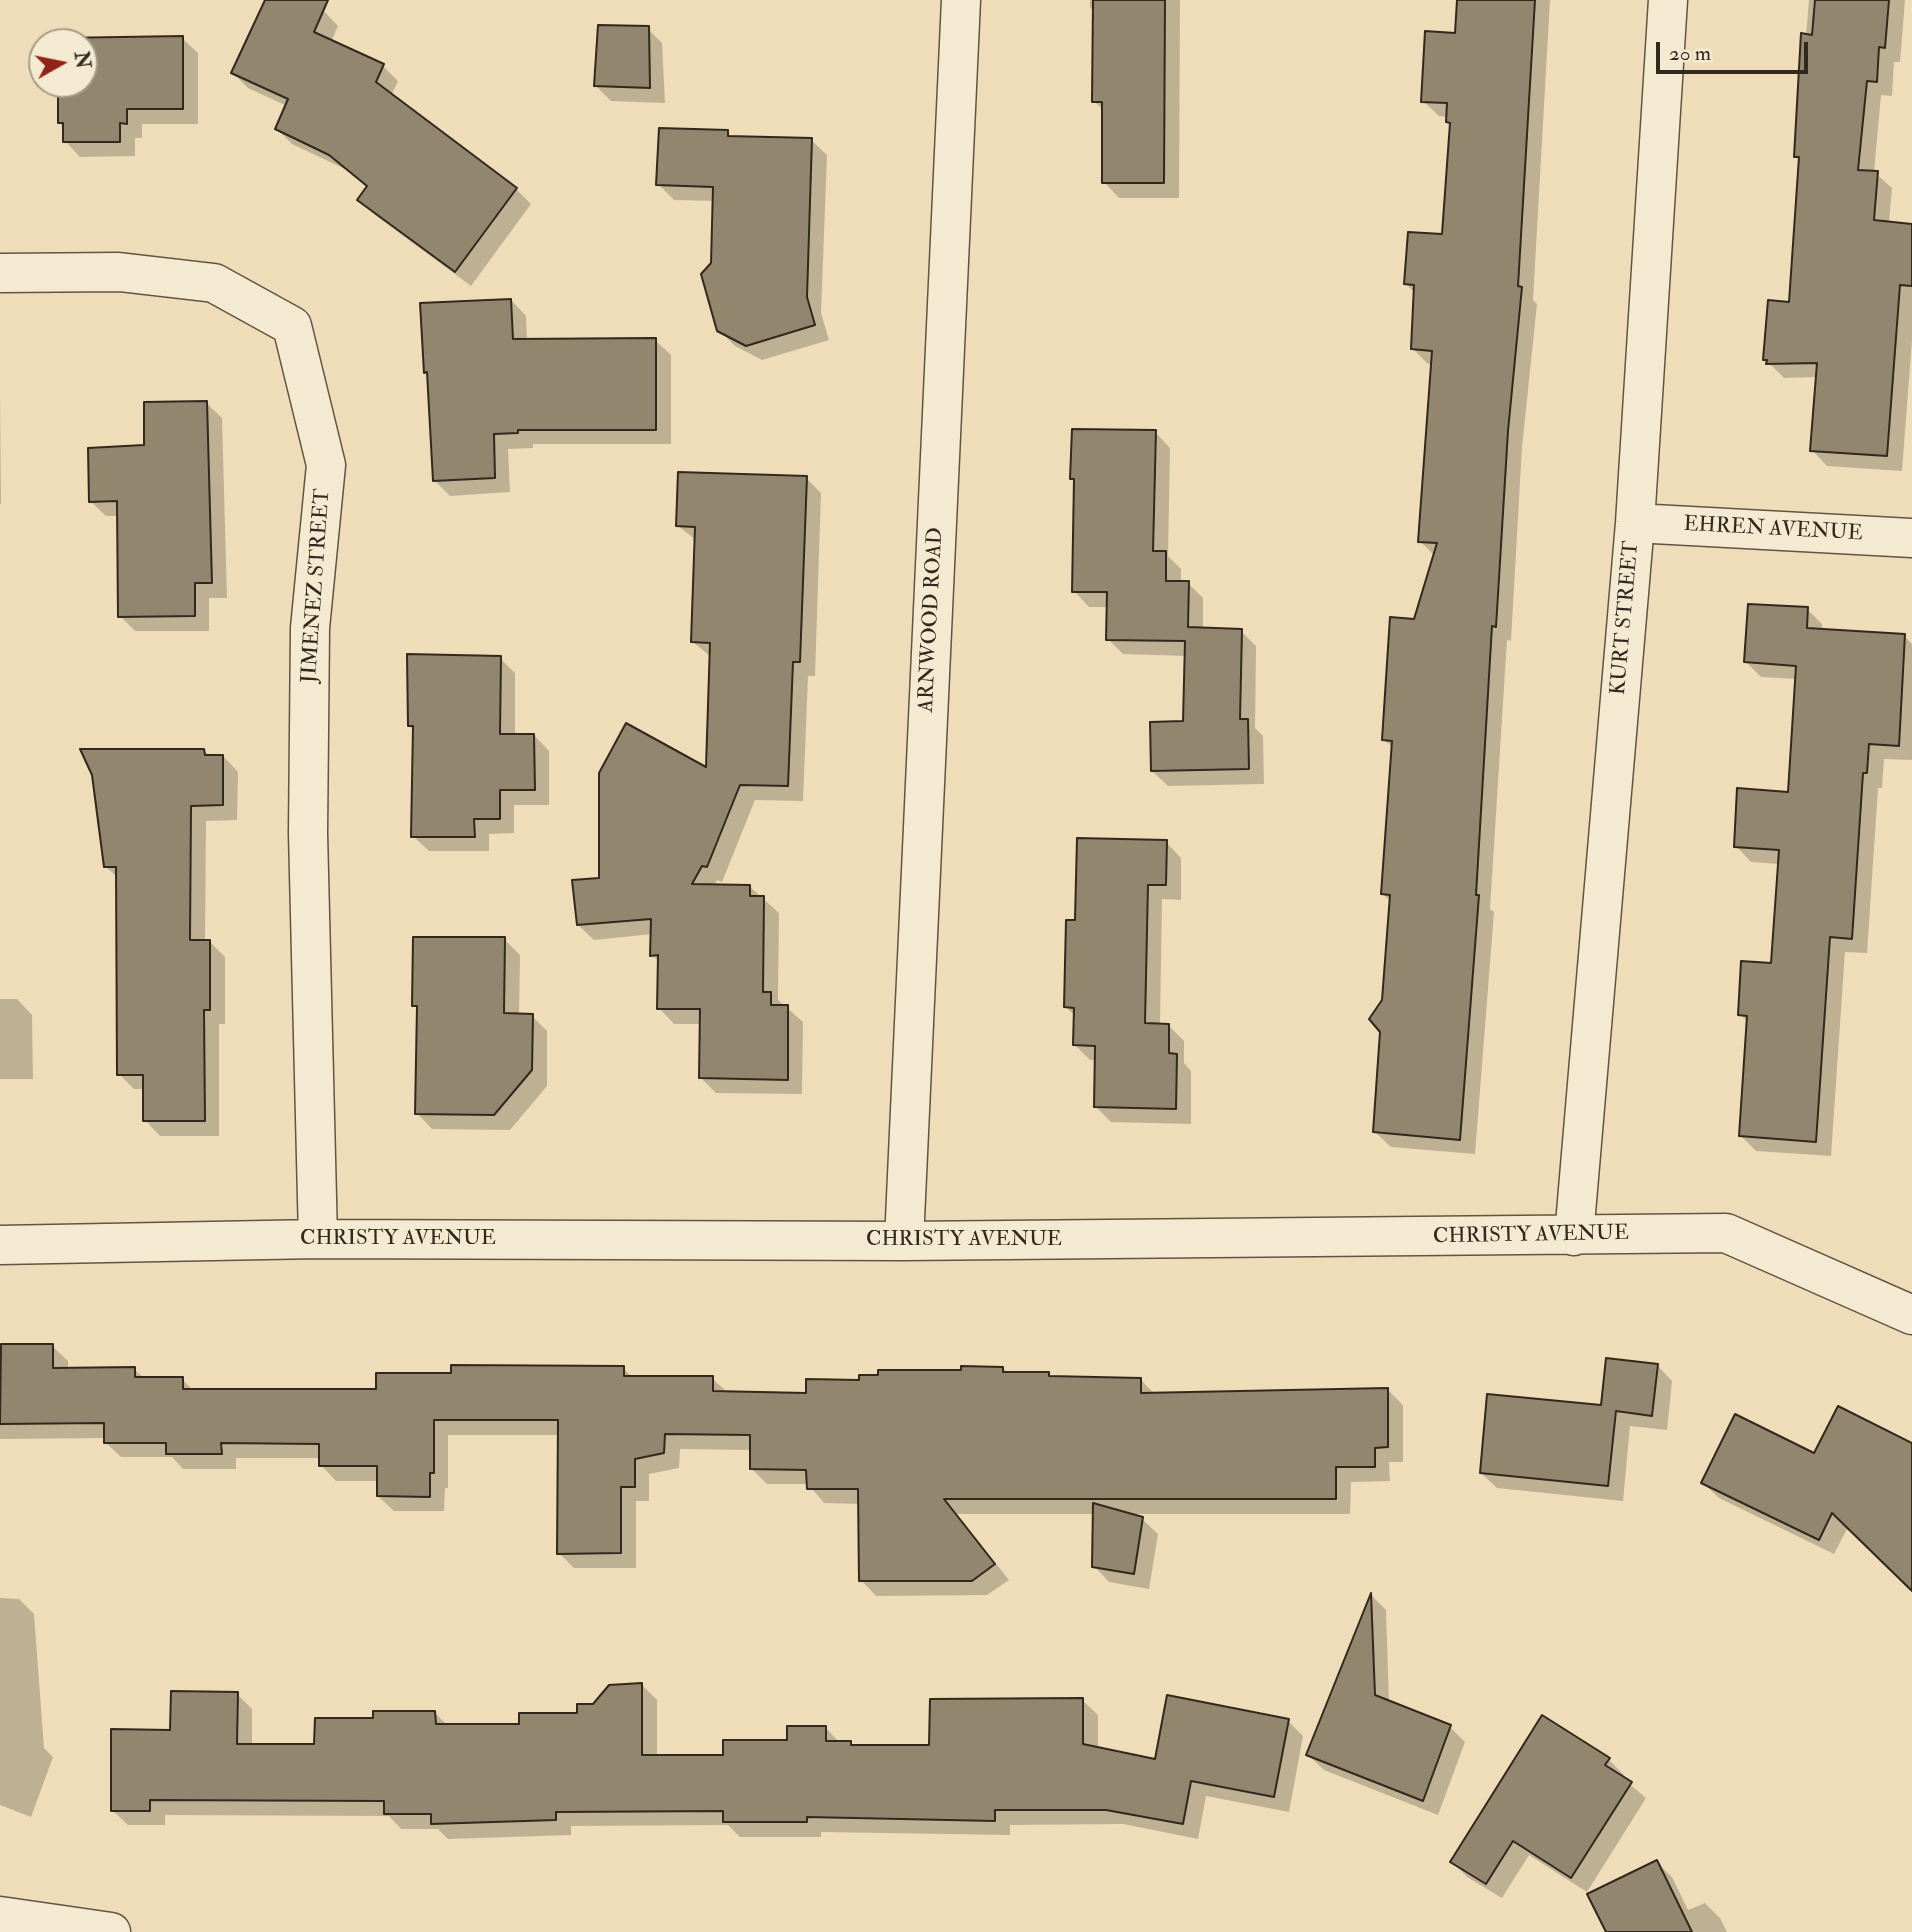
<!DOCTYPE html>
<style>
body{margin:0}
#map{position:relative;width:1912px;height:1932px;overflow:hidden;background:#eeddb8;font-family:"IM FELL Double Pica",serif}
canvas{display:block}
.north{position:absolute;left:28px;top:28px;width:70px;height:70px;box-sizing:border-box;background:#f4e9d1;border:2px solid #a69c89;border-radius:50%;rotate:81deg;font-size:19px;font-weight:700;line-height:28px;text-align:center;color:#31281e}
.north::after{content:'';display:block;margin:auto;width:24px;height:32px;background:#8f2418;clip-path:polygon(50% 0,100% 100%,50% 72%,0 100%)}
.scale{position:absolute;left:1656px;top:42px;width:152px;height:32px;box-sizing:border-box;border:4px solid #31281e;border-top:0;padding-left:9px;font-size:21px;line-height:24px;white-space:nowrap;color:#31281e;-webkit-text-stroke:5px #f4e9d1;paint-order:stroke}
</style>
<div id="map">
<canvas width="1912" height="1932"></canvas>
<div class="north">N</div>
<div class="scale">20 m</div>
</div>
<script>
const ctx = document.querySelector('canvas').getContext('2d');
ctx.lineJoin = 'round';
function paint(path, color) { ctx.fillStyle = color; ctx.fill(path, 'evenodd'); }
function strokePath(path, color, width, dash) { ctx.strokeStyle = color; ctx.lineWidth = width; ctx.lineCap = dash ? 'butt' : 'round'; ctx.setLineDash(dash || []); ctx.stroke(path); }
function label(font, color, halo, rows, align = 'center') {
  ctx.font = font + ' "IM FELL Double Pica",serif'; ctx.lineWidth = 5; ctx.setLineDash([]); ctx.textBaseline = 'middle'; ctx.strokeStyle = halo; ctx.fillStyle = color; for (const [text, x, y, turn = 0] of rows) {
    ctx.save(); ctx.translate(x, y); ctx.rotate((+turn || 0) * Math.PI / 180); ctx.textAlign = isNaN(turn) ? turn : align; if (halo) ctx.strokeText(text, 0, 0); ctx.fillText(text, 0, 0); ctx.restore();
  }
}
paint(new Path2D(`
 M 280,0 L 301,0 L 323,10 L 338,26 L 331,42 L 383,66 L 398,81 L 391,96 L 516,189 L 531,204 L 471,286 L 375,215 L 360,200 L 368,188 L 347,170 L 292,144 L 277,129 L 287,106 L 248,88 L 233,73 Z
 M 1090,0 L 1180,0 L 1179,198 L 1119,198 L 1104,182 L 1104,111 L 1094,101 L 1095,12 L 1090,7 Z
 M 1458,0 L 1550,0 L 1533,300 L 1537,304 L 1522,447 L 1511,641 L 1507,640 L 1490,909 L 1494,912 L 1475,1154 L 1391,1147 L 1375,1132 L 1392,903 L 1383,894 L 1393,748 L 1384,739 L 1435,556 L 1420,541 L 1432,364 L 1428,364 L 1412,348 L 1416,294 L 1406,284 L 1444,236 L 1451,125 L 1448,117 L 1439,116 L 1423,101 L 1457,35 Z
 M 1809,0 L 1905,0 L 1900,62 L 1894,62 L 1892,96 L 1881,95 L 1874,172 L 1892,188 L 1889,223 L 1912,225 L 1912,340 L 1902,471 L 1827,466 L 1812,450 L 1817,377 L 1784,378 L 1765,359 L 1790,304 L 1800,160 L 1796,156 Z
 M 647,28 L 662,43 L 665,103 L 611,101 L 596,86 Z
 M 182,38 L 198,53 L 198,124 L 142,124 L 142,138 L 135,138 L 135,156 L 80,157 L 65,141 L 65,128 L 59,123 L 59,84 L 84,84 L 84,42 L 60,42 Z
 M 727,132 L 733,138 L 811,140 L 827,155 L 821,313 L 829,340 L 762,360 L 735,346 L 719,330 L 713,264 L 715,201 L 674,200 L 658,184 Z
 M 511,300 L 526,316 L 527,341 L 655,340 L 671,355 L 671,444 L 533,444 L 533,448 L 508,449 L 510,492 L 450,496 L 434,480 L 429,375 L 426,372 Z
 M 0,394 L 1,504 L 0,504 Z
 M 206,403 L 222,418 L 227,598 L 209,598 L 209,631 L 135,631 L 120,616 L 119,516 L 106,516 L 90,501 L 146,446 Z
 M 1155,432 L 1170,448 L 1168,556 L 1181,569 L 1181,583 L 1188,583 L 1203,598 L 1203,630 L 1241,631 L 1256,646 L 1255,728 L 1263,736 L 1264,784 L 1168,786 L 1152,771 L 1185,723 L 1186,656 L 1123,654 L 1108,639 L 1108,607 L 1089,607 L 1074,591 L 1076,483 L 1072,479 Z
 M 806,478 L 821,493 L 815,676 L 808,676 L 803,801 L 755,800 L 722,882 L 717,880 L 714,886 L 750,887 L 779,913 L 778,1000 L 803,1022 L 802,1094 L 716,1093 L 701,1078 L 701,1024 L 674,1024 L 659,1008 L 660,962 L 652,955 L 652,934 L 594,940 L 578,925 L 601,879 L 707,770 L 711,657 L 693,642 L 697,541 L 678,526 Z
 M 1807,609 L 1822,624 L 1822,631 L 1904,636 L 1912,644 L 1912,760 L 1884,759 L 1882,788 L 1878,788 L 1867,953 L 1845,952 L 1831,1156 L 1756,1151 L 1740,1135 L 1748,1022 L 1740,1014 L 1773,965 L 1779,864 L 1751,862 L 1736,846 L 1789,794 L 1797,679 L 1761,677 L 1745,661 Z
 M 500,658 L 515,673 L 515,736 L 534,735 L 549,751 L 549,805 L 514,805 L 514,833 L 489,834 L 489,851 L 429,851 L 413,836 L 414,730 L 409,725 Z
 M 204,751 L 210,756 L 223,756 L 238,772 L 237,820 L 206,821 L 205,941 L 209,941 L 225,957 L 225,1024 L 219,1024 L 219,1136 L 160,1136 L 145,1120 L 145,1089 L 134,1089 L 119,1074 L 118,878 L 105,866 Z
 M 1166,842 L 1181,858 L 1181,900 L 1162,899 L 1160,1025 L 1168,1025 L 1184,1041 L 1184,1063 L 1191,1071 L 1191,1124 L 1111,1122 L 1095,1106 L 1096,1060 L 1090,1060 L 1075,1045 L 1075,1016 L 1066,1007 L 1077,922 Z
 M 504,939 L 520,955 L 519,1015 L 532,1016 L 547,1031 L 547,1086 L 510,1130 L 432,1129 L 417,1113 L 419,1010 L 414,1005 Z
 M 0,999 L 17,999 L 32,1015 L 33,1079 L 0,1079 Z
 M 52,1346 L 68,1361 L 68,1369 L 134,1369 L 144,1378 L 182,1379 L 194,1391 L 377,1391 L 453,1375 L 623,1368 L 633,1378 L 712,1378 L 728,1393 L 808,1394 L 861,1381 L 1003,1368 L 1008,1374 L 1049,1374 L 1053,1378 L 1140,1379 L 1155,1394 L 1388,1390 L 1403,1405 L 1403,1462 L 1389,1462 L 1390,1481 L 1351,1482 L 1350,1514 L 1129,1514 L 1142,1519 L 1158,1534 L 1149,1589 L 1109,1582 L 1094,1566 L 1095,1514 L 957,1514 L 1009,1580 L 987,1595 L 876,1596 L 861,1580 L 860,1504 L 824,1503 L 808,1484 L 767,1484 L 752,1469 L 752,1450 L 680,1449 L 679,1468 L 649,1474 L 649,1501 L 636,1501 L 636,1568 L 574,1568 L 559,1553 L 560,1435 L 448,1435 L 448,1488 L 445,1488 L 444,1511 L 394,1511 L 378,1496 L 379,1481 L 336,1481 L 321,1465 L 321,1458 L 236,1458 L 236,1469 L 183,1469 L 172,1457 L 121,1457 L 105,1442 L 105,1438 L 0,1439 L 0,1360 Z
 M 1657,1365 L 1672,1381 L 1667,1430 L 1630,1426 L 1623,1501 L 1497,1488 L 1481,1473 L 1603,1407 Z
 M 1815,1455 L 1912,1482 L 1912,1589 L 1848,1527 L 1834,1554 L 1719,1498 L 1703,1483 Z
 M 1372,1596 L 1386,1610 L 1389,1703 L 1450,1727 L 1465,1742 L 1438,1815 L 1324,1770 L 1308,1755 Z
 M 0,1598 L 19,1599 L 34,1614 L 44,1748 L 53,1757 L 31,1817 L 0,1805 Z
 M 641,1684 L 657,1700 L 657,1757 L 724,1757 L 788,1742 L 826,1728 L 840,1743 L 850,1743 L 854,1747 L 931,1747 L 1082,1700 L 1098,1715 L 1098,1749 L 1156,1761 L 1288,1721 L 1303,1736 L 1289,1812 L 1206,1796 L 1198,1839 L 1123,1824 L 1010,1825 L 1010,1835 L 821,1832 L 821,1837 L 740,1837 L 728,1825 L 571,1826 L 571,1835 L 448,1839 L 438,1829 L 401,1829 L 389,1816 L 165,1815 L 165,1825 L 128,1825 L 112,1810 L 172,1731 L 237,1694 L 252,1709 L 252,1746 L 316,1746 L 375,1720 L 435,1713 L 448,1726 L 520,1726 L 578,1715 Z
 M 1542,1718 L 1609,1760 L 1624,1775 L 1622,1778 L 1646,1798 L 1587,1892 L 1529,1855 L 1502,1898 L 1467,1877 L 1452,1861 Z
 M 1656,1862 L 1672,1877 L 1688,1910 L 1705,1903 L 1720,1918 L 1727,1932 L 1608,1932 Z`), '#0003');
const building = new Path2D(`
 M 265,0 L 328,0 L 314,32 L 384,64 L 376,82 L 517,188 L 455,272 L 357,200 L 367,186 L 329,155 L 275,129 L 288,99 L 231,73 Z
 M 1093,0 L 1165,0 L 1164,183 L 1102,183 L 1102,102 L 1092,102 Z
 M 1457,0 L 1535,0 L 1518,286 L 1522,287 L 1508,431 L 1496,627 L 1492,626 L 1476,895 L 1479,895 L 1460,1140 L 1373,1132 L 1380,1032 L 1369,1019 L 1382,1000 L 1390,895 L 1381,894 L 1392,741 L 1382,740 L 1390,617 L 1414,619 L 1437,543 L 1418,542 L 1432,351 L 1411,349 L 1414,285 L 1404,284 L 1408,232 L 1442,234 L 1450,123 L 1446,122 L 1447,103 L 1421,102 L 1425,31 L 1455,33 Z
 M 1815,0 L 1889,0 L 1885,48 L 1879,47 L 1877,82 L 1867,81 L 1858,170 L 1878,171 L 1874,220 L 1912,224 L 1912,286 L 1900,285 L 1887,456 L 1810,451 L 1817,363 L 1766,364 L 1767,360 L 1763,360 L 1768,300 L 1789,302 L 1799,157 L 1794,157 L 1801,33 L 1812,35 Z
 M 598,25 L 649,26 L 650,88 L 594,86 Z
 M 183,36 L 183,109 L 127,109 L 127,124 L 120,123 L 120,142 L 63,142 L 63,123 L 58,123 L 58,84 L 84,84 L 84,42 L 58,42 L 58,38 Z
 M 659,128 L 728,130 L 728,136 L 812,138 L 807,297 L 815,325 L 746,346 L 717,331 L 701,274 L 711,263 L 713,187 L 656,185 Z
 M 511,299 L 513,339 L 656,338 L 656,430 L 518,430 L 518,433 L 494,434 L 495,478 L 433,481 L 427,372 L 424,373 L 420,303 Z
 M 207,401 L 212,583 L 195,583 L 195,616 L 118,617 L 117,501 L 89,502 L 88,448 L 144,445 L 144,402 Z
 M 1072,429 L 1156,430 L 1153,551 L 1166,551 L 1166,581 L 1189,581 L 1188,627 L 1242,629 L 1240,719 L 1248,719 L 1249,769 L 1151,771 L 1150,722 L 1183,721 L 1185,641 L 1106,640 L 1107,592 L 1072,592 L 1074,479 L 1070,479 Z
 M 678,472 L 807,476 L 800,662 L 793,662 L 788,786 L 740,785 L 707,867 L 702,866 L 692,884 L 750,885 L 750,896 L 764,896 L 763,992 L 771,992 L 771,1005 L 788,1005 L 788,1080 L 699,1078 L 700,1009 L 657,1009 L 658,955 L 650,956 L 651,919 L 577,925 L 572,880 L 599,878 L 599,773 L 626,723 L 706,767 L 710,643 L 691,642 L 695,527 L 676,526 Z
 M 1748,604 L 1808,607 L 1807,628 L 1905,634 L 1899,746 L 1869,744 L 1867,773 L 1863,773 L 1852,939 L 1830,937 L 1816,1142 L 1739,1136 L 1747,1016 L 1738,1015 L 1741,961 L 1771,963 L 1779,850 L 1734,847 L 1737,788 L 1788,792 L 1796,666 L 1744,662 Z
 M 407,654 L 501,656 L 500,734 L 534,734 L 535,790 L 500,790 L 500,819 L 474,819 L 475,837 L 411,837 L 413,726 L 408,726 Z
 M 80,749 L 204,749 L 205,755 L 223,755 L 223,805 L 191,806 L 190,940 L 210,940 L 210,1010 L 204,1010 L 205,1121 L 143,1121 L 143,1075 L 117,1075 L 116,867 L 104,867 L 92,775 Z
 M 1077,838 L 1167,840 L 1166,885 L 1148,885 L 1145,1023 L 1169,1024 L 1169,1053 L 1177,1054 L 1176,1109 L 1094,1107 L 1095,1046 L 1073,1045 L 1074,1008 L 1064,1007 L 1066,920 L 1075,920 Z
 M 413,937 L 505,937 L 504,1013 L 533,1014 L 532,1070 L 494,1115 L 415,1114 L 417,1006 L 412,1006 Z
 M 1,1344 L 53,1344 L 53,1368 L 135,1367 L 135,1377 L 183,1377 L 183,1389 L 376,1389 L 376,1373 L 451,1373 L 451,1365 L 624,1366 L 624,1376 L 713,1376 L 713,1391 L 806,1393 L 806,1379 L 859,1380 L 859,1375 L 878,1375 L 878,1370 L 961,1370 L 961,1366 L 1003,1367 L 1003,1372 L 1049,1372 L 1049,1376 L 1141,1378 L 1141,1393 L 1388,1388 L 1388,1447 L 1375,1448 L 1375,1467 L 1336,1467 L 1336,1499 L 944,1499 L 995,1564 L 972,1581 L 859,1581 L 858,1489 L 807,1489 L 806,1470 L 750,1469 L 750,1435 L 665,1434 L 664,1453 L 635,1459 L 635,1487 L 621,1487 L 621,1553 L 557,1554 L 558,1420 L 434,1420 L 434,1473 L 430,1473 L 430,1497 L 377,1496 L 377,1466 L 319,1466 L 319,1444 L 221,1443 L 222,1454 L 166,1454 L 166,1443 L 104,1443 L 104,1423 L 0,1424 Z
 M 1606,1358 L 1658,1364 L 1652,1416 L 1616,1411 L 1608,1486 L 1480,1473 L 1487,1394 L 1601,1405 Z
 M 1838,1406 L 1912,1443 L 1912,1591 L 1832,1513 L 1819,1540 L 1701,1483 L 1735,1414 L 1814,1453 Z
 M 1093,1503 L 1143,1517 L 1134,1574 L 1092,1567 Z
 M 1371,1593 L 1375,1695 L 1451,1725 L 1423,1801 L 1306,1755 Z
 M 642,1683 L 642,1755 L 723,1755 L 723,1740 L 787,1740 L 787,1726 L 826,1726 L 826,1741 L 851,1741 L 851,1745 L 929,1745 L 930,1699 L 1083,1698 L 1083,1744 L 1155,1759 L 1167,1695 L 1289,1719 L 1274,1797 L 1191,1781 L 1183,1824 L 1106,1810 L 995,1810 L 995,1821 L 807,1817 L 807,1822 L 723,1822 L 723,1811 L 556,1812 L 556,1820 L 431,1824 L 431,1814 L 384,1814 L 384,1801 L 150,1800 L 150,1811 L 111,1811 L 111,1729 L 170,1730 L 171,1691 L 238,1692 L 237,1744 L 314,1744 L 315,1718 L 373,1718 L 373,1711 L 435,1711 L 436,1724 L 519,1724 L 519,1713 L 577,1713 L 577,1704 L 593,1704 L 609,1685 Z
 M 1542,1715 L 1610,1758 L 1605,1765 L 1632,1782 L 1571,1878 L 1513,1841 L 1486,1884 L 1450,1862 Z
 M 1657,1860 L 1692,1932 L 1606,1932 L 1587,1894 Z`);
paint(building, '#93866e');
strokePath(building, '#31281e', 2);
const minor = new Path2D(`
 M 0,273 L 119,272 L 214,283 L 292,326 L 326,465 L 310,628 L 308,833 L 318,1239
 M 1635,523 L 1912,538
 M 1574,1236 L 1635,523 L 1668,0
 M 904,1241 L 961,0
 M 0,1245 L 318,1239 L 904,1241 L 1726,1233 L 1912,1315
 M 0,1916 L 111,1932`);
strokePath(minor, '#605544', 41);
strokePath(minor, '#f4e9d1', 38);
label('21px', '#31281e', '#f4e9d1', [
 ["EHREN AVENUE",1773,530,3],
 ["JIMENEZ STREET",317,586,-86],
 ["KURT STREET",1626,618,-85],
 ["ARNWOOD ROAD",932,620,-87],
 ["CHRISTY AVENUE",1531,1236,-1],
 ["CHRISTY AVENUE",398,1239],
 ["CHRISTY AVENUE",964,1240]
]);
</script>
